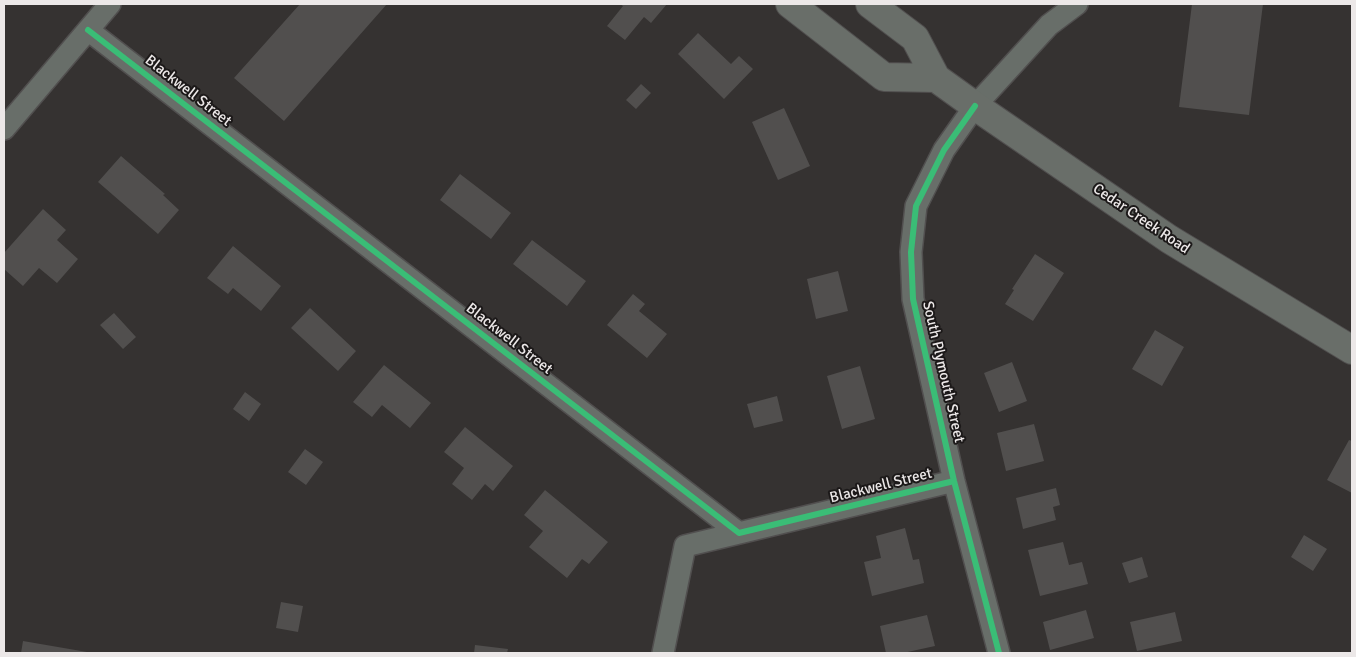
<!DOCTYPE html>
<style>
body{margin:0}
#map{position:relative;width:1356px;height:657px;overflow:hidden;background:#353231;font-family:Signika,sans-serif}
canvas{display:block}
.frame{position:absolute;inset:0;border:5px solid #ece8e8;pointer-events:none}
</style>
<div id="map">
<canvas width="1356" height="657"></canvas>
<div class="frame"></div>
</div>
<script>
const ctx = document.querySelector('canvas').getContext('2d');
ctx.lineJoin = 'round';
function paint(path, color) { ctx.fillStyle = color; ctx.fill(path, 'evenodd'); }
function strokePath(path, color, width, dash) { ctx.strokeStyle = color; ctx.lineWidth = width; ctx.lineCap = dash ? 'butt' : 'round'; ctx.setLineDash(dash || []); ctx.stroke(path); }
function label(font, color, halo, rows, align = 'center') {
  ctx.font = font + ' Signika,sans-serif'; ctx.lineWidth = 4; ctx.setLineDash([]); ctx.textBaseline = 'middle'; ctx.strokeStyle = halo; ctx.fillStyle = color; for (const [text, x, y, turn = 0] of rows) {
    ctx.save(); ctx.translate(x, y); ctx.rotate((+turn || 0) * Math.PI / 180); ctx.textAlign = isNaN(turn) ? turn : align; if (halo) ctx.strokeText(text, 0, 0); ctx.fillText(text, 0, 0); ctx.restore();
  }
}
paint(new Path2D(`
 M 300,4 L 387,4 L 284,121 L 234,78 Z
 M 620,4 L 667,4 L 651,23 L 644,17 L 625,40 L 607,26 L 623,6 Z
 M 1192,4 L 1263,4 L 1249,115 L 1179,107 Z
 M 698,33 L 731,64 L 739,56 L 753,69 L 724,99 L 678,54 Z
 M 641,84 L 651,93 L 636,109 L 626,100 Z
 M 784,108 L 810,166 L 778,180 L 752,122 Z
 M 121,156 L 165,194 L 163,195 L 179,210 L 158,234 L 98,182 Z
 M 460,174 L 511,213 L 491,239 L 440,200 Z
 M 43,209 L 66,230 L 57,240 L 78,259 L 57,283 L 39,268 L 23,286 L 4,269 L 4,253 Z
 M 532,240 L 586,281 L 567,306 L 513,264 Z
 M 233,246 L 281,286 L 261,311 L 233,288 L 228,294 L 207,278 Z
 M 1035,254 L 1064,273 L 1033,321 L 1005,304 L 1014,290 L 1012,289 Z
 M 838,271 L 848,311 L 816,319 L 807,279 Z
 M 633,294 L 645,304 L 639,311 L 667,334 L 647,358 L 607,325 Z
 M 310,308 L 356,351 L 338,371 L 291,328 Z
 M 114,313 L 136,337 L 123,349 L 100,325 Z
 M 1155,330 L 1184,347 L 1162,386 L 1132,369 Z
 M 1012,362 L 1027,401 L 999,412 L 984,373 Z
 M 384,365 L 431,403 L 410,428 L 382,405 L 372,417 L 353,402 Z
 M 860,366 L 875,419 L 842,429 L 827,376 Z
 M 245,392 L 261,404 L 249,421 L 233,409 Z
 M 777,396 L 783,421 L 754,428 L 747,404 Z
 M 1034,424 L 1044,461 L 1006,471 L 997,433 Z
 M 465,427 L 513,466 L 493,491 L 485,484 L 472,500 L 452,484 L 464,468 L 444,452 Z
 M 1349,440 L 1352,441 L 1352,493 L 1327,480 Z
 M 305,449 L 323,462 L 306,485 L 288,472 Z
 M 1056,488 L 1060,505 L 1053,507 L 1056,520 L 1023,529 L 1016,498 Z
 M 545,490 L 608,542 L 589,564 L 582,559 L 567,578 L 529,547 L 543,531 L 524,515 Z
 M 905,528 L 913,560 L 919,559 L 924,583 L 872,596 L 864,562 L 881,558 L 876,536 Z
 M 1304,535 L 1327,549 L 1313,571 L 1291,557 Z
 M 1063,542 L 1069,565 L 1082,562 L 1088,584 L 1040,596 L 1028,550 Z
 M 1142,557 L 1148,577 L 1129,583 L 1122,563 Z
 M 281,602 L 303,606 L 298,632 L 276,628 Z
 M 1086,610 L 1094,638 L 1050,650 L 1043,622 Z
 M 1175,612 L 1182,641 L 1137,651 L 1130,622 Z
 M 927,615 L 935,646 L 903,653 L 886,653 L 880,626 Z
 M 23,641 L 87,652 L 87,653 L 21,653 Z
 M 475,645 L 508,649 L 507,653 L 474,653 Z`), '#514f4e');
const minor = new Path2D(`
 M 88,30 L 739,533 L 954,481
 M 4,129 L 110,4
 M 663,653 L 685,546 L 739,533
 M 999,653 L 954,481 L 913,299 L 911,252 L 916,206 L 944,150 L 975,106 L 1049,25 L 1077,4`);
const major = new Path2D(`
 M 790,4 L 884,77 L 936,78
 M 870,4 L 915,38 L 936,78 L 975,106 L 1169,239 L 1352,350`);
strokePath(minor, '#514f4f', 24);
strokePath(major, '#514f4f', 30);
strokePath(minor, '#686e69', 21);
strokePath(major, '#696e69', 28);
strokePath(new Path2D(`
 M 88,30 L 739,533 L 954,481
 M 975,106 L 944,150 L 916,206 L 911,252 L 913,299 L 954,481 L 999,653`), '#3abd76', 6);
label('15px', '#ece8e8', '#1c1919', [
 ["Blackwell Street",188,91,38],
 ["Cedar Creek Road",1141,219,34],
 ["Blackwell Street",509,339,38],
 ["South Plymouth Street",943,372,77],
 ["Blackwell Street",881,486,-14]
]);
</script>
